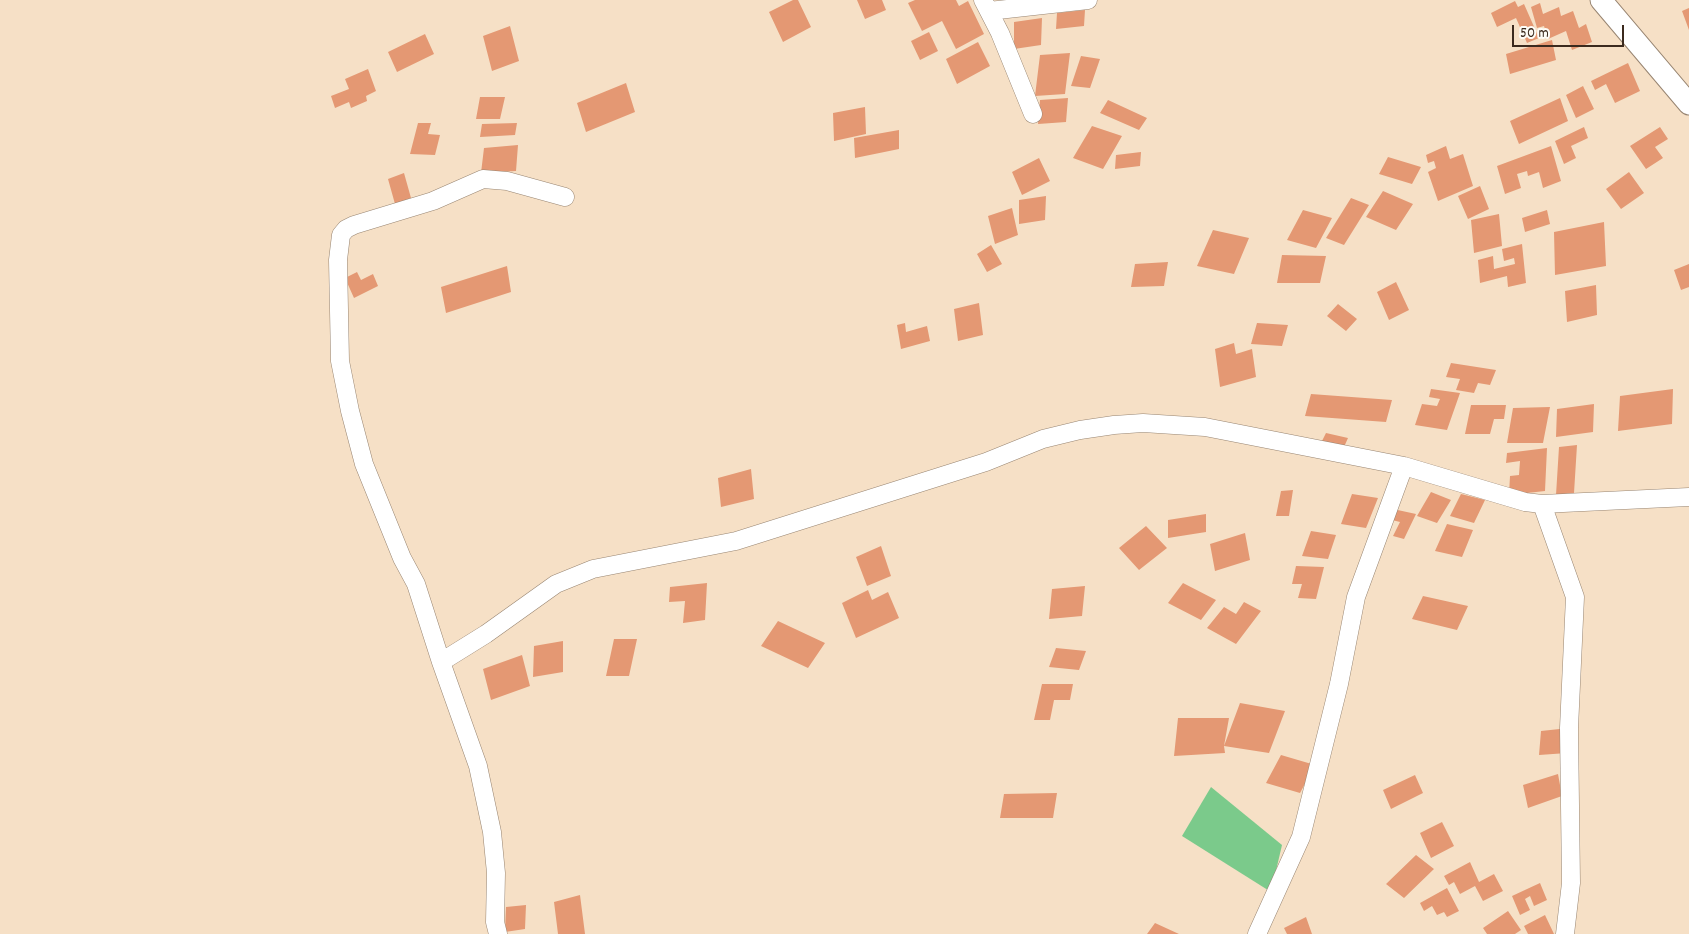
<!DOCTYPE html>
<style>
body{margin:0}
#map{position:relative;width:1689px;height:934px;overflow:hidden;background:#f6e0c6;font-family:Dekko,sans-serif}
canvas{display:block}
.scale{position:absolute;left:1512px;top:25px;width:112px;height:22px;box-sizing:border-box;border:2px solid #3b2a1e;border-top:0;padding-left:6px;font-size:15px;line-height:18px;white-space:nowrap;color:#3b2a1e;-webkit-text-stroke:4px #fdfcf7;paint-order:stroke}
</style>
<div id="map">
<canvas width="1689" height="934"></canvas>
<div class="scale">50 m</div>
</div>
<script>
const ctx = document.querySelector('canvas').getContext('2d');
ctx.lineJoin = 'round';
function paint(path, color) { ctx.fillStyle = color; ctx.fill(path, 'evenodd'); }
function strokePath(path, color, width, dash) { ctx.strokeStyle = color; ctx.lineWidth = width; ctx.lineCap = dash ? 'butt' : 'round'; ctx.setLineDash(dash || []); ctx.stroke(path); }
paint(new Path2D(`
 M 1211,787 L 1282,845 L 1271,892 L 1182,836 Z`), '#7bca8b');
paint(new Path2D(`
 M 793,0 L 798,0 L 811,27 L 783,42 L 769,12 Z
 M 857,0 L 882,0 L 886,10 L 865,19 Z
 M 915,0 L 956,0 L 959,6 L 968,1 L 984,34 L 956,49 L 942,21 L 922,31 L 908,3 Z
 M 1515,1 L 1518,7 L 1524,4 L 1539,38 L 1527,43 L 1516,18 L 1497,27 L 1491,13 Z
 M 1540,3 L 1543,14 L 1559,7 L 1561,16 L 1573,11 L 1579,28 L 1586,24 L 1592,42 L 1572,50 L 1566,31 L 1548,39 L 1544,26 L 1537,28 L 1531,7 Z
 M 1689,8 L 1689,30 L 1682,11 Z
 M 1085,10 L 1084,26 L 1056,29 L 1057,13 Z
 M 1042,18 L 1041,45 L 1014,49 L 1014,22 Z
 M 510,26 L 519,61 L 492,71 L 483,36 Z
 M 929,32 L 938,51 L 920,60 L 911,41 Z
 M 425,34 L 434,54 L 397,72 L 388,52 Z
 M 1552,40 L 1556,60 L 1510,74 L 1506,54 Z
 M 978,42 L 990,66 L 957,84 L 946,59 Z
 M 1070,53 L 1065,94 L 1035,96 L 1040,55 Z
 M 1081,56 L 1100,59 L 1090,88 L 1071,86 Z
 M 1628,63 L 1640,91 L 1615,103 L 1606,84 L 1595,90 L 1591,81 Z
 M 368,69 L 376,91 L 366,96 L 367,101 L 351,108 L 349,102 L 335,108 L 331,96 L 349,89 L 345,79 Z
 M 626,83 L 635,112 L 586,132 L 577,103 Z
 M 1583,86 L 1594,109 L 1576,118 L 1566,95 Z
 M 480,97 L 505,97 L 500,119 L 476,119 Z
 M 1068,98 L 1066,122 L 1038,124 L 1040,100 Z
 M 1560,98 L 1568,121 L 1519,144 L 1510,121 Z
 M 1108,100 L 1147,118 L 1139,130 L 1100,113 Z
 M 865,107 L 866,134 L 834,141 L 833,113 Z
 M 418,123 L 431,123 L 428,134 L 440,135 L 435,155 L 410,154 Z
 M 517,123 L 515,135 L 480,137 L 482,124 Z
 M 1092,126 L 1122,136 L 1103,169 L 1073,158 Z
 M 1584,127 L 1588,138 L 1571,146 L 1576,158 L 1564,164 L 1555,141 Z
 M 1660,127 L 1668,139 L 1655,147 L 1663,158 L 1646,169 L 1630,146 Z
 M 899,130 L 899,149 L 855,158 L 854,138 Z
 M 518,145 L 516,171 L 481,173 L 484,148 Z
 M 1446,146 L 1450,159 L 1463,154 L 1473,186 L 1438,201 L 1428,172 L 1436,168 L 1434,161 L 1428,163 L 1426,155 Z
 M 1551,146 L 1561,181 L 1543,188 L 1539,172 L 1528,176 L 1527,171 L 1517,174 L 1521,188 L 1505,194 L 1497,166 Z
 M 1141,152 L 1140,166 L 1115,169 L 1116,155 Z
 M 1388,157 L 1421,167 L 1412,184 L 1379,174 Z
 M 1039,158 L 1050,181 L 1022,195 L 1012,172 Z
 M 1629,172 L 1644,193 L 1621,209 L 1606,189 Z
 M 404,173 L 411,198 L 395,204 L 388,179 Z
 M 1480,186 L 1489,209 L 1468,219 L 1458,196 Z
 M 1383,191 L 1413,204 L 1396,230 L 1366,217 Z
 M 1046,196 L 1045,220 L 1019,224 L 1019,200 Z
 M 1351,198 L 1369,205 L 1344,245 L 1326,238 Z
 M 1012,208 L 1018,235 L 995,244 L 988,216 Z
 M 1303,210 L 1332,218 L 1316,248 L 1287,240 Z
 M 1547,210 L 1550,224 L 1525,232 L 1522,218 Z
 M 1499,214 L 1502,246 L 1474,253 L 1471,220 Z
 M 1604,222 L 1606,266 L 1555,275 L 1554,232 Z
 M 1213,230 L 1249,238 L 1234,274 L 1197,266 Z
 M 1522,244 L 1526,283 L 1508,287 L 1507,276 L 1480,283 L 1478,260 L 1493,256 L 1494,269 L 1515,264 L 1514,258 L 1504,261 L 1502,249 Z
 M 991,245 L 1002,264 L 987,272 L 977,254 Z
 M 1282,255 L 1326,256 L 1320,283 L 1277,283 Z
 M 1168,262 L 1164,286 L 1131,287 L 1135,264 Z
 M 1689,264 L 1689,287 L 1681,290 L 1674,270 Z
 M 507,266 L 511,292 L 446,313 L 441,287 Z
 M 357,272 L 361,280 L 373,274 L 378,286 L 354,298 L 345,278 Z
 M 1396,282 L 1409,310 L 1389,320 L 1377,292 Z
 M 1596,285 L 1597,315 L 1567,322 L 1565,291 Z
 M 979,303 L 983,335 L 958,341 L 954,309 Z
 M 1338,304 L 1357,319 L 1346,331 L 1327,316 Z
 M 905,323 L 906,332 L 927,326 L 930,341 L 901,349 L 897,325 Z
 M 1257,323 L 1288,325 L 1282,346 L 1251,344 Z
 M 1234,343 L 1236,354 L 1252,349 L 1256,377 L 1220,387 L 1215,349 Z
 M 1451,363 L 1496,370 L 1490,385 L 1478,383 L 1474,393 L 1456,390 L 1460,379 L 1446,377 Z
 M 1431,389 L 1460,393 L 1447,430 L 1415,425 L 1422,404 L 1437,406 L 1440,399 L 1429,397 Z
 M 1673,389 L 1672,424 L 1618,431 L 1620,396 Z
 M 1311,394 L 1392,400 L 1386,422 L 1305,416 Z
 M 1594,404 L 1593,432 L 1556,437 L 1557,409 Z
 M 1471,405 L 1506,405 L 1504,419 L 1494,419 L 1490,434 L 1465,434 Z
 M 1550,407 L 1543,443 L 1507,443 L 1513,408 Z
 M 1326,433 L 1348,438 L 1344,447 L 1322,441 Z
 M 1577,445 L 1574,493 L 1556,495 L 1559,447 Z
 M 1547,448 L 1545,491 L 1509,495 L 1510,476 L 1519,475 L 1520,461 L 1506,463 L 1507,453 Z
 M 751,469 L 754,499 L 721,507 L 718,478 Z
 M 1293,490 L 1289,516 L 1276,516 L 1281,491 Z
 M 1431,492 L 1451,500 L 1437,523 L 1417,516 Z
 M 1352,494 L 1378,498 L 1366,528 L 1341,524 Z
 M 1461,494 L 1485,500 L 1474,523 L 1450,516 Z
 M 1393,509 L 1416,514 L 1404,539 L 1393,536 L 1400,522 L 1388,519 Z
 M 1206,514 L 1206,532 L 1168,538 L 1168,520 Z
 M 1447,524 L 1473,530 L 1462,557 L 1435,551 Z
 M 1146,526 L 1167,548 L 1139,570 L 1119,548 Z
 M 1311,531 L 1336,535 L 1328,559 L 1302,556 Z
 M 1245,533 L 1250,560 L 1215,571 L 1210,544 Z
 M 881,546 L 891,576 L 867,586 L 856,557 Z
 M 1296,566 L 1324,567 L 1316,599 L 1298,598 L 1302,584 L 1292,584 Z
 M 707,583 L 705,620 L 683,623 L 685,601 L 669,602 L 670,587 Z
 M 1183,583 L 1216,600 L 1201,620 L 1168,603 Z
 M 1085,586 L 1082,616 L 1049,619 L 1052,589 Z
 M 868,590 L 872,600 L 888,592 L 899,618 L 856,638 L 842,603 Z
 M 1423,596 L 1468,606 L 1457,630 L 1412,619 Z
 M 1244,602 L 1261,611 L 1236,644 L 1207,628 L 1224,607 L 1236,614 Z
 M 778,621 L 825,643 L 808,668 L 761,646 Z
 M 614,639 L 637,639 L 629,676 L 606,676 Z
 M 563,641 L 563,672 L 533,677 L 534,646 Z
 M 1056,648 L 1086,651 L 1079,670 L 1049,667 Z
 M 522,655 L 530,686 L 491,700 L 483,669 Z
 M 1042,684 L 1073,684 L 1070,700 L 1054,700 L 1050,720 L 1034,720 Z
 M 1240,703 L 1285,711 L 1269,753 L 1224,746 L 1225,753 L 1174,756 L 1178,718 L 1229,718 L 1224,746 Z
 M 1569,728 L 1567,753 L 1539,755 L 1541,731 Z
 M 1281,755 L 1315,765 L 1300,793 L 1266,783 Z
 M 1558,774 L 1562,796 L 1528,808 L 1523,785 Z
 M 1415,775 L 1423,793 L 1391,809 L 1383,790 Z
 M 1057,793 L 1053,818 L 1000,818 L 1004,794 Z
 M 1442,822 L 1454,846 L 1431,858 L 1420,833 Z
 M 1416,855 L 1434,869 L 1404,898 L 1386,884 Z
 M 1470,862 L 1479,882 L 1494,874 L 1503,891 L 1483,901 L 1475,886 L 1460,894 L 1454,882 L 1449,885 L 1444,876 Z
 M 1540,883 L 1547,900 L 1534,906 L 1530,896 L 1525,899 L 1530,910 L 1520,915 L 1512,896 Z
 M 1447,888 L 1459,911 L 1447,917 L 1444,912 L 1437,915 L 1432,906 L 1424,911 L 1420,903 Z
 M 580,895 L 585,934 L 558,934 L 554,902 Z
 M 526,905 L 525,929 L 505,932 L 506,907 Z
 M 1508,911 L 1521,930 L 1515,934 L 1487,934 L 1483,928 Z
 M 1545,915 L 1554,934 L 1528,934 L 1524,926 Z
 M 1306,917 L 1312,934 L 1287,934 L 1284,928 Z
 M 1155,923 L 1179,934 L 1147,934 Z`), '#e49873');
const minor = new Path2D(`
 M 983,0 L 1000,33 L 1033,114
 M 989,11 L 1088,0
 M 1542,504 L 1575,597 L 1569,728 L 1571,883 L 1565,934
 M 441,662 L 486,634 L 556,584 L 593,569 L 736,541 L 986,462 L 1043,439 L 1080,430 L 1114,425 L 1143,423 L 1205,427 L 1404,466 L 1525,502 L 1542,504 L 1689,497
 M 498,934 L 495,922 L 496,873 L 492,832 L 478,766 L 441,662 L 416,584 L 402,558 L 364,464 L 350,411 L 340,361 L 338,260 L 341,235 L 346,229 L 354,225 L 433,201 L 483,179 L 507,181 L 565,197
 M 1257,934 L 1301,837 L 1339,684 L 1356,597 L 1404,466`);
const major = new Path2D(`
 M 1601,0 L 1689,104`);
strokePath(minor, '#988572', 19);
strokePath(major, '#988572', 23);
strokePath(minor, '#fff', 18);
strokePath(major, '#fff', 21);
</script>
